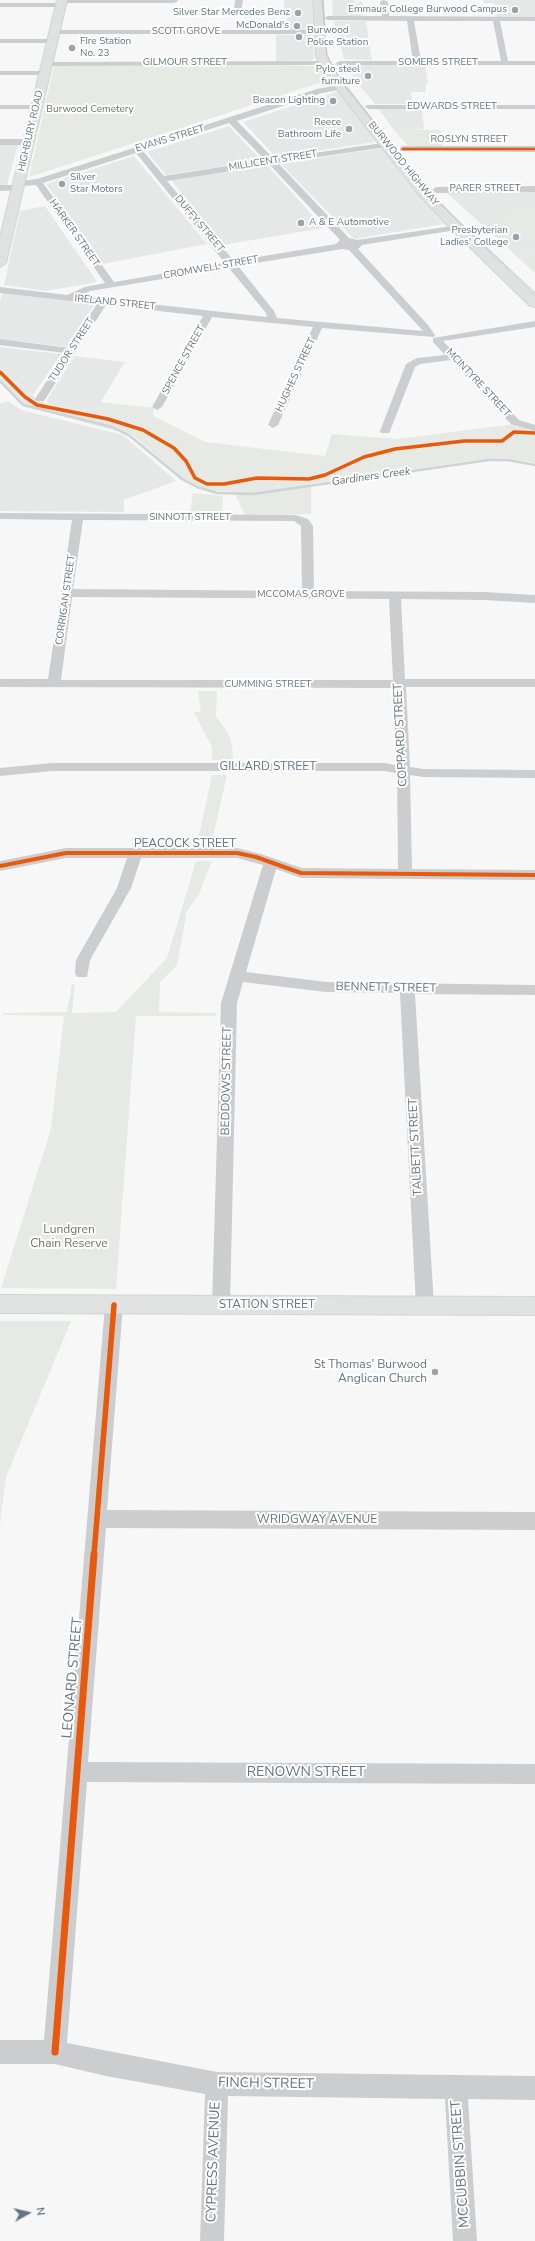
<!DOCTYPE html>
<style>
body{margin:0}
#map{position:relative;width:535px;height:2241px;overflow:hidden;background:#f7f7f7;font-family:"Nunito Sans",sans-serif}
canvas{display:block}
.north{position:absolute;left:8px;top:2193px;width:40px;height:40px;-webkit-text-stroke:3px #fff;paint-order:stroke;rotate:82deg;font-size:11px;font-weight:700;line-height:16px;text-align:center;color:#637581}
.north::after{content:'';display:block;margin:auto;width:14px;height:18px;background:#637581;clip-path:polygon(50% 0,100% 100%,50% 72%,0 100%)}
</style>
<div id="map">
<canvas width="535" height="2241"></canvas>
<div class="north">N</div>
</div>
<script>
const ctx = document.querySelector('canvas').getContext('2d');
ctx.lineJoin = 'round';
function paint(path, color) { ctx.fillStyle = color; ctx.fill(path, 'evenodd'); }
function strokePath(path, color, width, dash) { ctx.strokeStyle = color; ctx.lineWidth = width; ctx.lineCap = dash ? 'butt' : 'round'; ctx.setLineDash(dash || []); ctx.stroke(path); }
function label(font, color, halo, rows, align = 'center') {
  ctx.font = font + ' "Nunito Sans",sans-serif'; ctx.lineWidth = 4; ctx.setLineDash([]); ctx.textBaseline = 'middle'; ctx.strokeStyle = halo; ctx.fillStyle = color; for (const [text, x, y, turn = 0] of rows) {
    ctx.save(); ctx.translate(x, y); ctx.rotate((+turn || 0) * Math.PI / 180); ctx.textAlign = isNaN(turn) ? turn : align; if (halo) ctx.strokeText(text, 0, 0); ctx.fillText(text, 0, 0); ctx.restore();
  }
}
paint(new Path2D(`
 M 284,0 L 312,0 L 313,30 L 286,30 L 287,13 L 284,12 Z
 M 332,0 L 355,0 L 355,3 L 362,2 L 363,16 L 333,16 Z
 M 483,0 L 535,0 L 535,18 L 497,17 L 493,3 L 484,3 Z
 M 334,21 L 366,21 L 372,60 L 344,59 Z
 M 276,35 L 313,35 L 314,60 L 276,61 Z
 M 347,65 L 425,65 L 428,84 L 425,85 L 426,92 L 411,92 L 413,104 L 375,104 L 358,84 Z
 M 336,92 L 339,93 L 377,140 L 375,142 L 276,157 L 243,122 Z
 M 379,109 L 422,109 L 424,129 L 393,129 Z
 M 229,126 L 261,160 L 166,175 L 147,152 Z
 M 0,145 L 18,145 L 7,185 L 0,185 Z
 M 382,148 L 409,185 L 444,224 L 354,239 L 281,164 Z
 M 134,156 L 207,244 L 103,264 L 46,184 Z
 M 268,166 L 324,228 L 223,245 L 171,180 Z
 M 449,192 L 535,192 L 535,273 L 447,193 Z
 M 45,206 L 87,267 L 97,282 L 46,291 L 4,285 L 20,211 Z
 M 2,293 L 95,304 L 66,347 L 0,339 L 0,303 Z
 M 0,347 L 61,354 L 33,395 L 0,369 Z
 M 75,356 L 125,362 L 95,411 L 49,405 L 46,401 Z
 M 8,401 L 21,410 L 123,435 L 176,481 L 124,500 L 124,512 L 0,511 L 0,404 Z`), '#e6e7e7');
paint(new Path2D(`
 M 54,66 L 318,66 L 329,80 L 29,177 Z
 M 393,129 L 441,130 L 443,146 L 408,146 Z
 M 535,205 L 535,241 C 520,240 506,235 500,220 C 507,207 521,206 535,205 Z
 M 519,248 L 535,249 L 535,268 Z
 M 0,369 L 36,398 L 49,405 L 95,411 L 100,402 L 154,408 L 153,416 L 205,442 L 325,456 L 332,434 L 398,439 L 514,424 L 535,431 L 535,463 L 504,458 L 463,462 L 311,484 L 311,514 L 245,515 L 234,492 L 210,491 L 185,480 L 134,436 L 24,405 L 0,383 Z
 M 193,493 L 223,496 L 222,512 L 190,512 Z
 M 198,691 L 217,691 L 216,717 C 229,733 233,740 233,760 L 212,760 L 212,747 L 194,712 L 201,712 Z
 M 212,775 L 227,775 L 211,845 L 197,845 Z
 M 196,861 L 212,861 L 199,894 L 187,911 L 177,965 L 160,982 L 159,1012 L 216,1013 L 215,1016 L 136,1016 L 116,1289 L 1,1288 L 51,1129 L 64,1016 L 3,1015 L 3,1013 L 67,1012 L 72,984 L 75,984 L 72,1013 L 116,1012 L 167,958 Z
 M 0,1321 L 71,1321 L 6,1477 L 0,1524 Z`), '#e6e9e4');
strokePath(new Path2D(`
 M 0,381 L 23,405 L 112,427 L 130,436 L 182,479 L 197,487 L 217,493 L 253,494 L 489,460 L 508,460 L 535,465`), '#ccd4d7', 2.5);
const major = new Path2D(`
 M 57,0 L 67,0 L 6,263 L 0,267 L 0,237 Z
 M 0,1295 L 535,1297 L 535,1315 L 0,1313 Z`);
const highway = new Path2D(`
 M 313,0 L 323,0 L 326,57 L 341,80 L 425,187 L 460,224 L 535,296 L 535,307 L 530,306 L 452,230 L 417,193 L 332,83 L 316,57 Z`);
strokePath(major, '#d3d4d5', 2);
strokePath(highway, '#d3d4d4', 2);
paint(new Path2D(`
 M 59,0 L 177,0 L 178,1 L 174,3 L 63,3 L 65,5 L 61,7 L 0,7 L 0,3 L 60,3 Z
 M 235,0 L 243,0 L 241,13 L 234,11 Z
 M 383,0 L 388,2 L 389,16 L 535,17 L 535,21 L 500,21 L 508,61 L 535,61 L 535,65 L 337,65 L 336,63 L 340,61 L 413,61 L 407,21 L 328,20 L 324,18 L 328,16 L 382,16 L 380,2 ZM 414,21 L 493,21 L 501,61 L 421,61 Z
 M 51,30 L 319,30 L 323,32 L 319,34 L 54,34 L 50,32 Z
 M 0,39 L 52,39 L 56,41 L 52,43 L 0,43 Z
 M 327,61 L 328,63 L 324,65 L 47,66 L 43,64 L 47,62 Z
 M 0,71 L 45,71 L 49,73 L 45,75 L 0,75 Z
 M 340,85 L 344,87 L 343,89 L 322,93 L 237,121 L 274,159 L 389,142 L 389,146 L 386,147 L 278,163 L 349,238 L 357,240 L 459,225 L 459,229 L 456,230 L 362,245 L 358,249 L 428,325 L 435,335 L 434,337 L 322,328 L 278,425 L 273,428 L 268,425 L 313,327 L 212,317 L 162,407 L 157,410 L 152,407 L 203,316 L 106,305 L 44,401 L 36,401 L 35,399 L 65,353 L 0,345 L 0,339 L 69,348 L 97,304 L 0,293 L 0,287 L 67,295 L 85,287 L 105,283 L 36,185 L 20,186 L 20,190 L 0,191 L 0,185 L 15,185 L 15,182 L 37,179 L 317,89 ZM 229,123 L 265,160 L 164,176 L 143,151 ZM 136,153 L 225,263 L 114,282 L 43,183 ZM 270,165 L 340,240 L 336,244 L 234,261 L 167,181 ZM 342,249 L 349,250 L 423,331 L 277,318 L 274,311 L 238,266 ZM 229,268 L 266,313 L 267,317 L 79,296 L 90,291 Z
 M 0,105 L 36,105 L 40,107 L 36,109 L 0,109 Z
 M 366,105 L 535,105 L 535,109 L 369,109 L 365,107 Z
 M 0,139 L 28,139 L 32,142 L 28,145 L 0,145 Z
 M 403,146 L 535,146 L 535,152 L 400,151 L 400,147 Z
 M 535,186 L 535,192 L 436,193 L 432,190 L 436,187 Z
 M 535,321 L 535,327 L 443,341 L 519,420 L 535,425 L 535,431 L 511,424 L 451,360 L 420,364 L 415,367 L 390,431 L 389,433 L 381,433 L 380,431 L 406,364 L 417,358 L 445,355 L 433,342 L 433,338 Z
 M 0,513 L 295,515 L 308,519 L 313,526 L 314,591 L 484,592 L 535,595 L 535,603 L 484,600 L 401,599 L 405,679 L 535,679 L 535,687 L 406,687 L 410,767 L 423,769 L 535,770 L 535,778 L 423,777 L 410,775 L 412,869 L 535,870 L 535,880 L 301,878 L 276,869 L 246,972 L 326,982 L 535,985 L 535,995 L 415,994 L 434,1306 L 431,1311 L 425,1313 L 419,1311 L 416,1306 L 400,993 L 326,992 L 243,982 L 237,1003 L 230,1305 L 227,1310 L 221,1312 L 215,1310 L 212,1305 L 221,1003 L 263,865 L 237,858 L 141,858 L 131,888 L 90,960 L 87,977 L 77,977 L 75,973 L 76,960 L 117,888 L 127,858 L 66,858 L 0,871 L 0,861 L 66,848 L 237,848 L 261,854 L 302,868 L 398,869 L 397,773 L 384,771 L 52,771 L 0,776 L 0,768 L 52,763 L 384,763 L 396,765 L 393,688 L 0,687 L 0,679 L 48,679 L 72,520 L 0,519 ZM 83,520 L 294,521 L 301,526 L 302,591 L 73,589 ZM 72,597 L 389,599 L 393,680 L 61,680 Z
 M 114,1298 L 120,1300 L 123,1305 L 107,1510 L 535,1512 L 535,1530 L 106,1528 L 88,1762 L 535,1764 L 535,1784 L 87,1782 L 67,2043 L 217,2072 L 535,2076 L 535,2100 L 468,2099 L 477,2241 L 453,2241 L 445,2099 L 228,2096 L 224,2241 L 200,2241 L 205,2094 L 106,2076 L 55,2064 L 0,2064 L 0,2040 L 44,2040 L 105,1305 L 108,1300 Z`), '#cccdce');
paint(major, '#e0e1e1');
paint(highway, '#e0e1e1');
strokePath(new Path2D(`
 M 322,0 L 327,55 L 340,80 L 434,198 L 535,293`), '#c1c3c4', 1);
strokePath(new Path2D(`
 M 403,149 L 535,149`), '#e8590c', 2.5);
strokePath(new Path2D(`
 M 0,372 L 25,397 L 37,405 L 108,419 L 143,430 L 174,448 L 186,461 L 195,478 L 207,484 L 224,484 L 257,478 L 309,479 L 325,475 L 364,457 L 395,449 L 464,441 L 502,441 L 514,432 L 535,433`), '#e8590c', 3.5);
strokePath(new Path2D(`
 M 0,866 L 66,853 L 237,853 L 256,857 L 301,873 L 535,875`), '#e8590c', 4);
strokePath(new Path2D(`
 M 94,1555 L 114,1305`), '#e8590c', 5.5);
strokePath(new Path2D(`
 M 55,2052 L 94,1554`), '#e8590c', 7);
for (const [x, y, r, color] of [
 [515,10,4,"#97a2aa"],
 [298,13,4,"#97a2aa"],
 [297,26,4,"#97a2aa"],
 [299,37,4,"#97a2aa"],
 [72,48,4,"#97a2aa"],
 [368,76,4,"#97a2aa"],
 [333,101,4,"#97a2aa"],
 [349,129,4,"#97a2aa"],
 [62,184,4,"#97a2aa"],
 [301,223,4,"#97a2aa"],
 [516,237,4,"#97a2aa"],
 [435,1372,4,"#97a2aa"]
]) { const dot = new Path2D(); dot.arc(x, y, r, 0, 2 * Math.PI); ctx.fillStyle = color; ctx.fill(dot); strokePath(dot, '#fff', 1.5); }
label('10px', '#637581', '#fff', [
 ["Emmaus College Burwood Campus",507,10],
 ["Silver Star Mercedes Benz",290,13],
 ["McDonald's",289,26],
 ["Burwood",307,31,"left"],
 ["Police Station",307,43,"left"],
 ["Fire Station",80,42,"left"],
 ["No. 23",80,54,"left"],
 ["Pylo steel",360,70],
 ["furniture",360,82],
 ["Beacon Lighting",325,101],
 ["Reece",341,123],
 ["Bathroom Life",341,135],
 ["Silver",70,178,"left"],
 ["Star Motors",70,190,"left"],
 ["A & E Automotive",309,223,"left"],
 ["Presbyterian",508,231],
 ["Ladies' College",508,243]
], 'right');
label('10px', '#637581', '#fff', [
 ["SCOTT GROVE",186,32],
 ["GILMOUR STREET",185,63],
 ["SOMERS STREET",438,63],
 ["EDWARDS STREET",452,107],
 ["HIGHBURY ROAD",31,131,-77],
 ["EVANS STREET",170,139,-17],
 ["ROSLYN STREET",469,140],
 ["MILLICENT STREET",273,161,-9],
 ["BURWOOD HIGHWAY",403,164,51],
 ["PARER STREET",485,189],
 ["DUFFY STREET",199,224,50],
 ["HARKER STREET",74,233,55],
 ["CROMWELL STREET",211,268,-10],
 ["IRELAND STREET",115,303,6],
 ["TUDOR STREET",72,350,-57],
 ["SPENCE STREET",184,360,-61],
 ["HUGHES STREET",296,375,-65],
 ["MCINTYRE STREET",478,383,47],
 ["SINNOTT STREET",190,518],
 ["MCCOMAS GROVE",301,595],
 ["CORRIGAN STREET",66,600,-82],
 ["CUMMING STREET",268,685]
]);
label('10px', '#677962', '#fff', [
 ["Burwood Cemetery",90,110]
]);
label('italic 11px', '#5e757c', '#fff', [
 ["Gardiners Creek",371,477,-8]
]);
label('12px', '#637581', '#fff', [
 ["COPPARD STREET",401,735,-93],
 ["GILLARD STREET",268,767],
 ["PEACOCK STREET",185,844],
 ["BENNETT STREET",386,988,1],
 ["BEDDOWS STREET",227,1081,-89],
 ["TALBETT STREET",416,1147,-93],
 ["STATION STREET",267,1305],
 ["WRIDGWAY AVENUE",317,1520]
]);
label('12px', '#677962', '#fff', [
 ["Lundgren",69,1230],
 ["Chain Reserve",69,1244]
]);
label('12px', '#637581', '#fff', [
 ["St Thomas' Burwood",427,1365],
 ["Anglican Church",427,1379]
], 'right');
label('14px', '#637581', '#fff', [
 ["LEONARD STREET",73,1678,-85],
 ["RENOWN STREET",306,1773],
 ["FINCH STREET",266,2084,1],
 ["CYPRESS AVENUE",214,2162,-88],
 ["MCCUBBIN STREET",461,2164,-94]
]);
</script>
